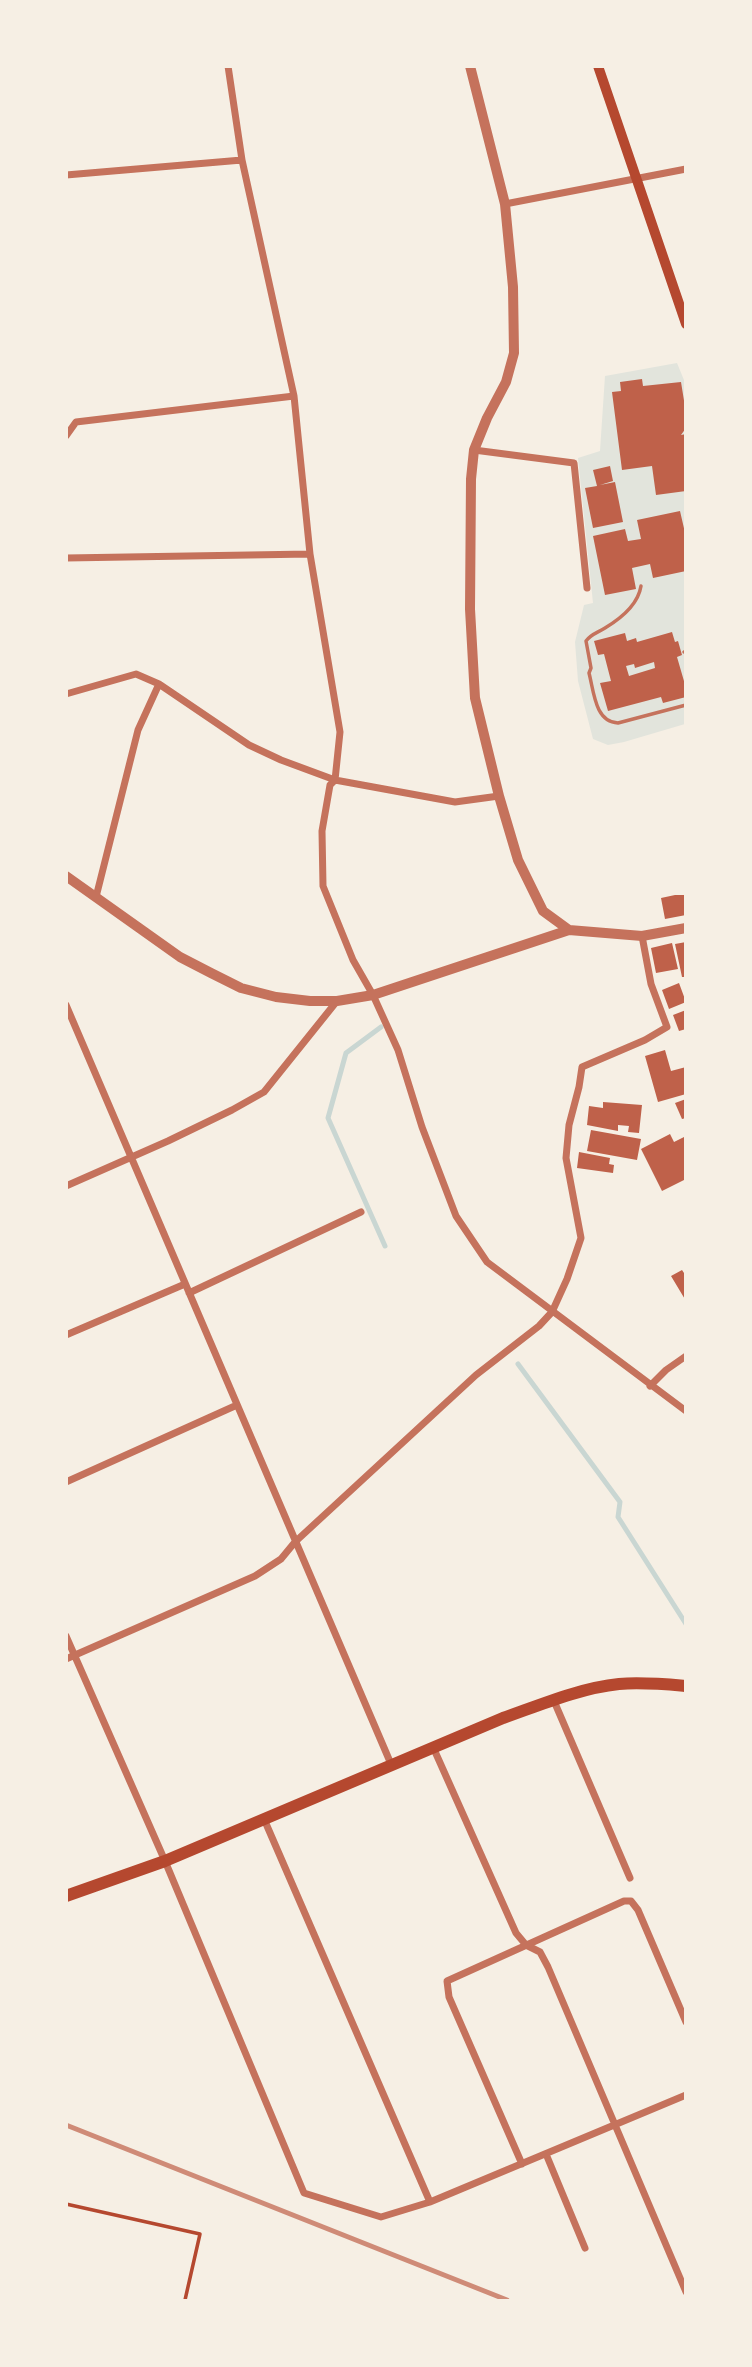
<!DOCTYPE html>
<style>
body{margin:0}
#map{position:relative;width:752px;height:2367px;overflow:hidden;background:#f6efe4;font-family:Raleway,sans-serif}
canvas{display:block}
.frame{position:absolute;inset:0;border:68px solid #f6efe4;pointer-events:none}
</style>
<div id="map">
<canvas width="752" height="2367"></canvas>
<div class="frame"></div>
</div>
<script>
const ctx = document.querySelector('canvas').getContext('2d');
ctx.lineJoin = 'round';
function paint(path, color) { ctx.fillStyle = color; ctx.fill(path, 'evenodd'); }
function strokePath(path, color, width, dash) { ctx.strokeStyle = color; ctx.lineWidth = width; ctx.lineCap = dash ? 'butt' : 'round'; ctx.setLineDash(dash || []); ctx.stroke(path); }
paint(new Path2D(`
 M 677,363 L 686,385 L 685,724 L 624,742 L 608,745 L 593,739 L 578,681 L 575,642 L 584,605 L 593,603 L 578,458 L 600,451 L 605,376 Z`), '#e2e4dc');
strokePath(new Path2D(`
 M 381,1027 L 346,1053 L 328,1118 L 385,1246
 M 518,1364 L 620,1502 L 618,1517 L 686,1624`), '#c9d6d2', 5);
paint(new Path2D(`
 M 642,379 L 643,386 L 681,382 L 686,413 L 686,428 L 681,435 L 686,434 L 686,491 L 656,495 L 652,466 L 622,470 L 612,392 L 621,391 L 620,382 Z
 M 610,466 L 613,481 L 600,485 L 615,482 L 623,522 L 593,528 L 585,488 L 597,486 L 593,470 Z
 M 680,511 L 686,537 L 686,571 L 653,578 L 650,564 L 632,568 L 636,589 L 605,595 L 593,536 L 625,529 L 628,541 L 641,539 L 637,520 Z
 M 672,632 L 675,642 L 678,641 L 682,655 L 677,657 L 686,688 L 686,697 L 663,703 L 661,697 L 608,711 L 600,683 L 611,681 L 604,654 L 598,655 L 594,641 L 625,633 L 627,641 L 636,638 L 637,642 ZM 654,662 L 655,668 L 629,676 L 626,666 L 634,664 L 635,668 Z
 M 675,895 L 686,895 L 686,915 L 665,919 L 661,898 Z
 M 686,942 L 686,977 L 682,977 L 675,944 Z
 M 672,943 L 678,969 L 656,973 L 651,948 Z
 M 679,983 L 686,1002 L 669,1009 L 662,990 Z
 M 686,1010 L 686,1029 L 679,1031 L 673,1015 Z
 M 665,1050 L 671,1071 L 686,1067 L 686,1094 L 658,1102 L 645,1056 Z
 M 686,1099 L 686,1118 L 682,1119 L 675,1103 Z
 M 603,1102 L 642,1105 L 639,1133 L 628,1132 L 629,1126 L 618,1125 L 618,1131 L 587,1125 L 589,1106 L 603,1108 Z
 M 591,1130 L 641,1139 L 637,1160 L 587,1151 Z
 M 670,1134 L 674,1142 L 686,1136 L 686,1179 L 662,1191 L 641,1149 Z
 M 579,1152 L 610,1158 L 609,1164 L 614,1165 L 613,1173 L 577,1168 Z
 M 682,1270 L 686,1276 L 686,1301 L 671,1276 Z`), '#bf614a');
strokePath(new Path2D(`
 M 66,2204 L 200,2234 L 185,2300`), '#b5482f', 3.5);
strokePath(new Path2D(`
 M 641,586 C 638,605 620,619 605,628 C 597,633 591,634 586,641 L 591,668 L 589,673 C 594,692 595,722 618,723 L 686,705
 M 684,652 L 686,651`), '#c5725c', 3.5);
strokePath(new Path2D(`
 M 228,66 L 242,160 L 294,396 L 310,554 L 340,732 L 335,780 L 330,785 L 322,831 L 323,886 L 353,960 L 373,995 L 398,1050 L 422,1127 L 456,1216 L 487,1262 L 686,1411
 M 66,175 L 242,160
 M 505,204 L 686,169
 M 66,436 L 76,422 L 294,396
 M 474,450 L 574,463 L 587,588
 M 66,558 L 310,554
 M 66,694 L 136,674 L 159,684 L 249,745 L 281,760 L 335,780 L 455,802 L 499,796
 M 96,897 L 138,730 L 159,684
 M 66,1005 L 391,1764
 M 66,1186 L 168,1141 L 232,1110 L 264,1092 L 337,1001
 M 189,1293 L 361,1212
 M 66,1335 L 185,1284
 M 650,1386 L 666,1370 L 686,1356
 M 66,1482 L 237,1405
 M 66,1636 L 165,1861 L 304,2193 L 381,2217 L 430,2202 L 686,2095
 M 66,1659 L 255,1576 L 281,1559 L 295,1542 L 476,1375 L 539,1326 L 552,1312 L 567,1279 L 581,1238 L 566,1158 L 569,1125 L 579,1087 L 582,1067 L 645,1040 L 667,1027 L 651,984 L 642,936
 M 554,1701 L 630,1878
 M 433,1747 L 516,1933 L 526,1945 L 540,1952 L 548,1967 L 686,2292
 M 264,1819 L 430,2202
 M 546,2154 L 585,2248
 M 522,2164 L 449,1997 L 447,1981 L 624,1901 L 631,1901 L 638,1910 L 686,2022`), '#c5725c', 7);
strokePath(new Path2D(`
 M 470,66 L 505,204 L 513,287 L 514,353 L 506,382 L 487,418 L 474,450 L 471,479 L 470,609 L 475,698 L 499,796 L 518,860 L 543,911 L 569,930
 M 66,876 L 180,957 L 211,973 L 241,988 L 276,997 L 310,1001 L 337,1001 L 373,995 L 569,930 L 642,936 L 686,928`), '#c5725c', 10);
strokePath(new Path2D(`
 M 598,66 L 686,324`), '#b5482f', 10);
strokePath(new Path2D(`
 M 66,1896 L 165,1861 L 503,1718 C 540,1705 580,1688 619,1684 C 642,1682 663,1684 686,1686`), '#b5482f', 12);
strokePath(new Path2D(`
 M 66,2125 L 507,2300`), '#cf8b77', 5);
</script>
